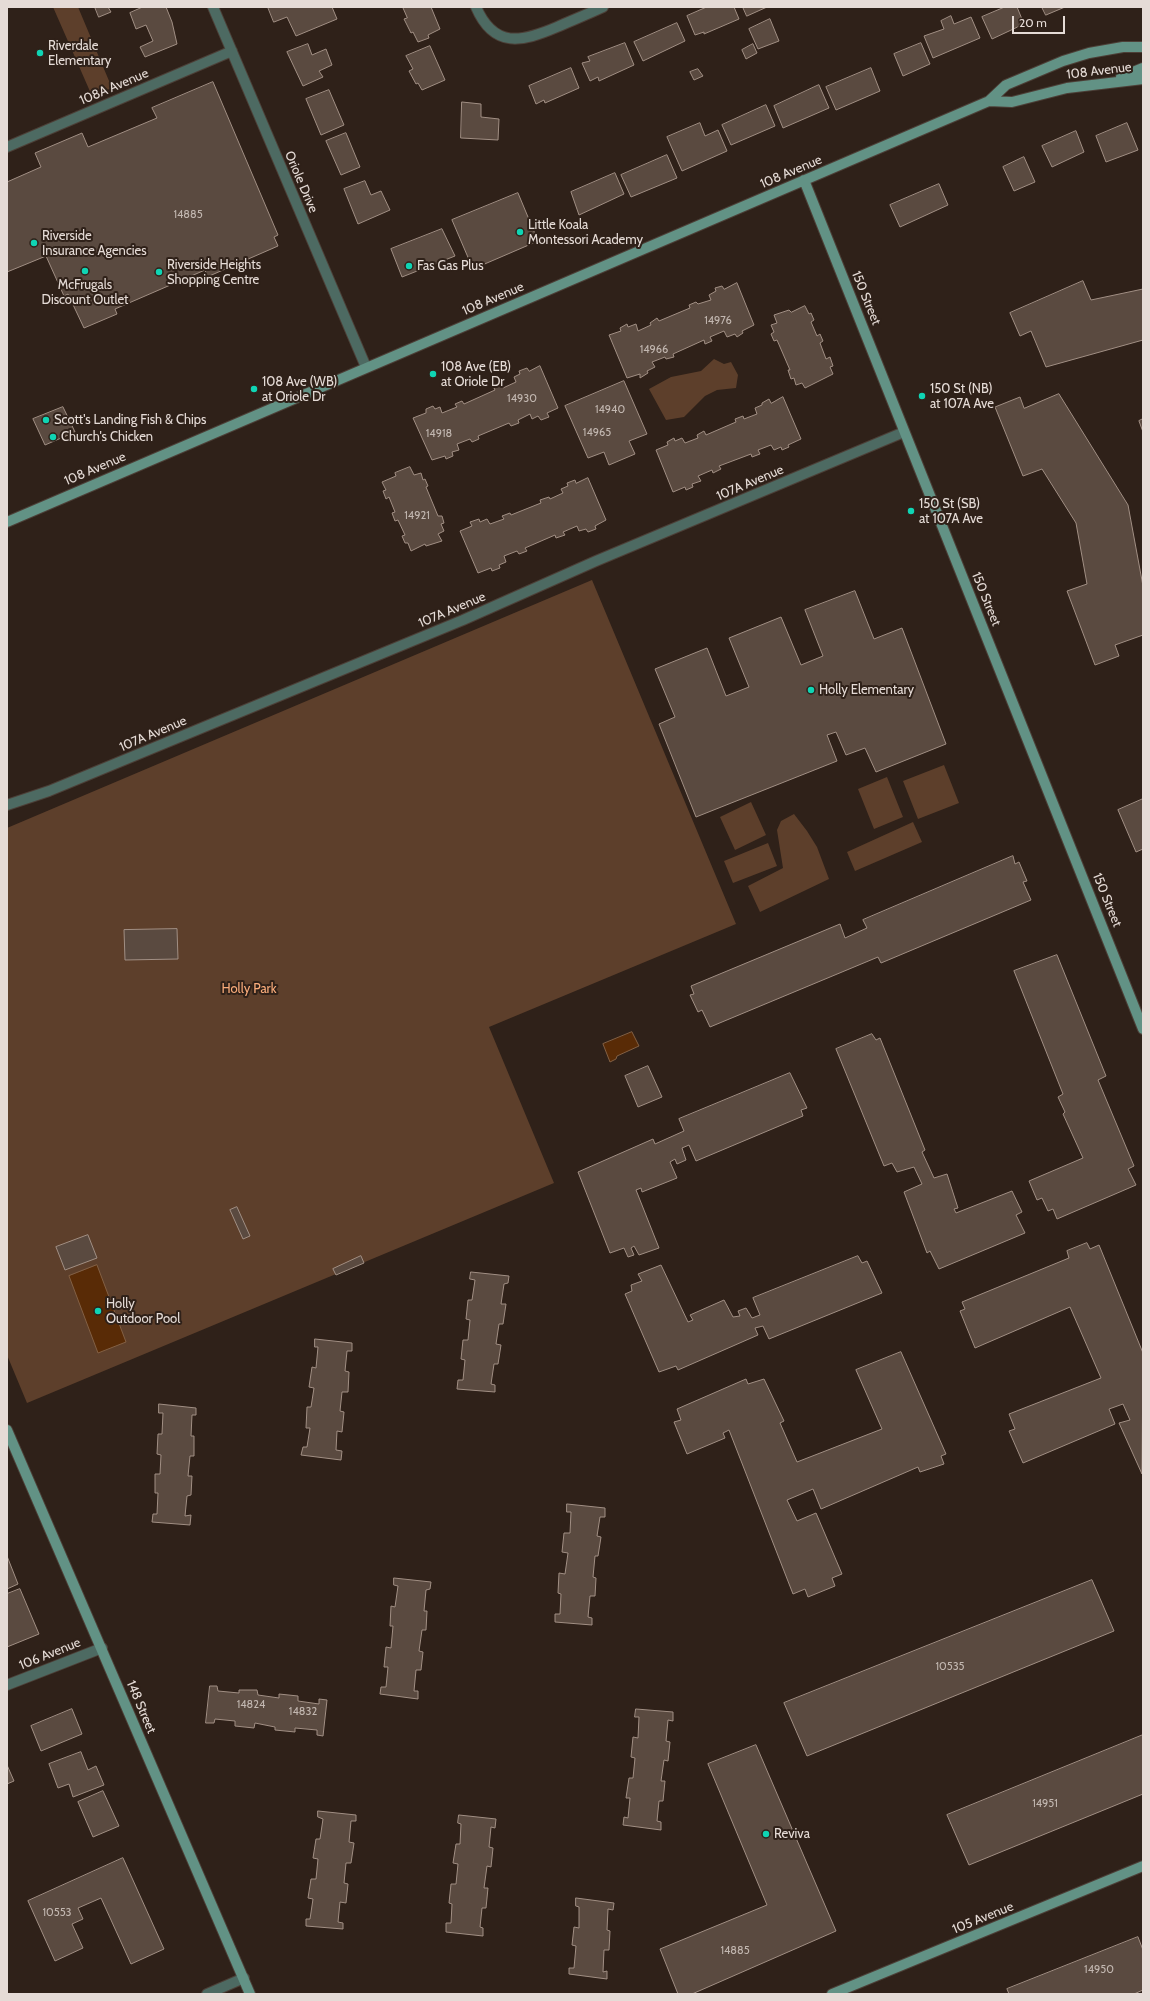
<!DOCTYPE html>
<style>
body{margin:0}
#map{position:relative;width:1150px;height:2001px;overflow:hidden;background:#2f2119;font-family:Cabin,sans-serif}
canvas{display:block}
.frame{position:absolute;inset:0;border:8px solid #e5dbd6;pointer-events:none}
.scale{position:absolute;left:1012px;top:16px;width:53px;height:18px;box-sizing:border-box;border:2px solid #e5dbd6;border-top:0;padding-left:5px;font-size:12px;line-height:14px;white-space:nowrap;color:#e5dbd6;-webkit-text-stroke:3px #2f2119;paint-order:stroke}
</style>
<div id="map">
<canvas width="1150" height="2001"></canvas>
<div class="frame"></div>
<div class="scale">20 m</div>
</div>
<script>
const ctx = document.querySelector('canvas').getContext('2d');
ctx.lineJoin = 'round';
function paint(path, color) { ctx.fillStyle = color; ctx.fill(path, 'evenodd'); }
function strokePath(path, color, width, dash) { ctx.strokeStyle = color; ctx.lineWidth = width; ctx.lineCap = dash ? 'butt' : 'round'; ctx.setLineDash(dash || []); ctx.stroke(path); }
function label(font, color, halo, rows, align = 'center') {
  ctx.font = font + ' Cabin,sans-serif'; ctx.lineWidth = 4; ctx.setLineDash([]); ctx.textBaseline = 'middle'; ctx.strokeStyle = halo; ctx.fillStyle = color; for (const [text, x, y, turn = 0] of rows) {
    ctx.save(); ctx.translate(x, y); ctx.rotate((+turn || 0) * Math.PI / 180); ctx.textAlign = isNaN(turn) ? turn : align; if (halo) ctx.strokeText(text, 0, 0); ctx.fillText(text, 0, 0); ctx.restore();
  }
}
paint(new Path2D(`
 M 53,7 L 78,7 L 112,88 L 92,96 Z
 M 714,359 L 724,364 L 731,362 L 738,375 L 736,388 L 717,390 L 705,396 L 684,417 L 666,420 L 649,389 L 671,377 L 701,371 Z
 M 592,580 L 736,924 L 489,1027 L 554,1183 L 27,1403 L 7,1355 L 7,828 Z
 M 944,765 L 959,803 L 918,819 L 903,781 Z
 M 887,777 L 903,817 L 874,829 L 858,789 Z
 M 751,802 L 766,835 L 735,850 L 720,817 Z
 M 794,814 L 807,831 L 817,847 L 829,879 L 760,912 L 748,886 L 783,868 L 777,830 L 781,821 Z
 M 913,822 L 922,842 L 855,871 L 847,852 Z
 M 768,843 L 777,866 L 733,883 L 724,861 Z`), '#5d3f2b');
const water = new Path2D(`
 M 632,1032 L 639,1046 L 617,1056 L 616,1059 L 610,1062 L 603,1044 Z
 M 97,1265 L 126,1342 L 98,1353 L 69,1276 Z`);
paint(water, '#592b06');
strokePath(water, '#836044', 1);
const building = new Path2D(`
 M 95,7 L 108,7 L 111,12 L 99,17 Z
 M 143,7 L 166,7 L 172,22 L 177,44 L 145,57 L 140,47 L 153,41 L 146,25 L 136,29 L 130,13 Z
 M 268,7 L 332,7 L 337,19 L 296,36 L 287,17 L 274,22 Z
 M 403,7 L 431,7 L 440,29 L 428,35 L 429,38 L 418,42 L 413,32 L 411,33 L 404,19 L 407,18 Z
 M 707,7 L 734,7 L 739,19 L 704,34 L 704,32 L 695,35 L 687,16 Z
 M 743,7 L 767,7 L 747,16 Z
 M 1005,7 L 1017,7 L 1024,24 L 992,39 L 982,17 Z
 M 1042,7 L 1065,7 L 1046,15 Z
 M 951,16 L 954,24 L 971,17 L 980,38 L 933,58 L 924,36 L 944,29 L 941,21 Z
 M 770,19 L 779,41 L 758,49 L 749,29 Z
 M 677,23 L 685,41 L 643,61 L 634,42 Z
 M 625,43 L 634,65 L 599,81 L 598,77 L 590,81 L 582,63 L 590,61 L 588,57 Z
 M 921,43 L 930,64 L 903,76 L 894,54 Z
 M 308,44 L 312,55 L 326,49 L 332,65 L 319,71 L 323,77 L 303,86 L 287,52 Z
 M 753,44 L 757,53 L 746,59 L 742,50 Z
 M 430,46 L 445,80 L 422,90 L 418,83 L 416,84 L 409,71 L 413,69 L 406,56 Z
 M 571,68 L 579,88 L 545,103 L 544,100 L 536,104 L 529,86 Z
 M 871,68 L 880,91 L 836,110 L 826,87 Z
 M 698,69 L 703,76 L 694,80 L 690,72 Z
 M 213,82 L 278,235 L 274,237 L 278,246 L 207,277 L 205,270 L 115,309 L 117,314 L 84,328 L 68,294 L 64,296 L 46,256 L 7,272 L 7,182 L 41,167 L 35,153 L 82,133 L 88,147 L 157,118 L 152,108 Z
 M 819,85 L 829,108 L 783,128 L 774,106 Z
 M 329,90 L 344,125 L 321,135 L 306,99 Z
 M 462,102 L 481,104 L 481,117 L 499,119 L 498,140 L 461,138 Z
 M 766,105 L 775,126 L 731,145 L 722,125 Z
 M 700,123 L 705,136 L 718,130 L 727,151 L 682,171 L 667,137 Z
 M 1127,123 L 1138,150 L 1106,162 L 1096,136 Z
 M 1076,131 L 1084,152 L 1052,167 L 1042,146 Z
 M 346,133 L 360,167 L 341,175 L 326,141 Z
 M 667,155 L 677,178 L 631,197 L 621,175 Z
 M 1024,157 L 1035,182 L 1014,191 L 1003,167 Z
 M 615,173 L 624,194 L 579,215 L 571,192 Z
 M 365,181 L 371,195 L 381,191 L 390,210 L 358,224 L 344,189 Z
 M 939,184 L 948,205 L 900,227 L 890,205 Z
 M 518,193 L 538,241 L 473,269 L 452,220 Z
 M 442,229 L 455,256 L 402,277 L 391,249 Z
 M 1083,281 L 1091,300 L 1143,289 L 1143,340 L 1046,367 L 1031,331 L 1020,336 L 1010,313 Z
 M 737,283 L 754,325 L 742,331 L 743,333 L 737,337 L 735,334 L 727,337 L 724,331 L 710,337 L 712,341 L 705,344 L 704,340 L 673,354 L 674,357 L 666,359 L 665,357 L 652,362 L 655,367 L 647,371 L 648,373 L 640,378 L 640,374 L 627,378 L 609,335 L 621,331 L 620,328 L 627,324 L 628,327 L 636,324 L 638,331 L 651,325 L 650,323 L 657,318 L 659,321 L 690,308 L 689,305 L 696,302 L 698,304 L 711,300 L 709,295 L 716,291 L 715,288 L 722,286 L 724,289 Z
 M 805,306 L 809,314 L 811,313 L 814,320 L 811,322 L 817,336 L 820,334 L 823,341 L 820,343 L 826,359 L 830,357 L 833,366 L 830,367 L 833,374 L 805,388 L 802,383 L 796,385 L 794,378 L 791,379 L 788,370 L 790,370 L 777,340 L 774,341 L 771,334 L 774,332 L 771,325 L 777,323 L 774,315 L 789,310 L 791,312 Z
 M 540,366 L 558,408 L 547,413 L 549,417 L 541,420 L 538,416 L 532,419 L 530,414 L 518,420 L 519,423 L 511,426 L 509,423 L 478,436 L 479,439 L 472,442 L 470,439 L 457,444 L 459,450 L 452,452 L 453,456 L 446,459 L 445,456 L 432,460 L 413,418 L 426,413 L 426,409 L 433,406 L 435,409 L 440,407 L 442,413 L 457,407 L 455,404 L 462,401 L 464,404 L 495,390 L 494,388 L 501,385 L 503,388 L 516,382 L 514,377 L 520,374 L 519,371 L 527,368 L 529,371 Z
 M 624,381 L 647,434 L 629,441 L 635,454 L 609,465 L 604,452 L 588,458 L 565,406 Z
 M 1059,394 L 1128,505 L 1143,586 L 1143,635 L 1115,645 L 1119,656 L 1095,665 L 1067,591 L 1087,584 L 1076,523 L 1042,469 L 1023,476 L 995,407 L 1020,397 L 1024,408 Z
 M 783,397 L 801,439 L 788,445 L 789,447 L 782,450 L 781,447 L 774,450 L 771,445 L 758,450 L 760,454 L 752,457 L 751,454 L 719,466 L 721,469 L 713,473 L 712,470 L 698,476 L 701,481 L 692,484 L 693,487 L 686,490 L 685,487 L 673,492 L 656,450 L 668,445 L 667,442 L 674,438 L 675,441 L 682,438 L 685,443 L 698,438 L 697,435 L 704,431 L 706,435 L 736,422 L 735,419 L 743,416 L 744,419 L 757,414 L 755,408 L 762,405 L 762,403 L 769,399 L 771,403 Z
 M 63,407 L 75,432 L 45,445 L 33,419 Z
 M 1143,419 L 1143,432 L 1139,421 Z
 M 410,467 L 414,475 L 421,473 L 423,480 L 425,479 L 428,486 L 426,487 L 438,516 L 442,516 L 444,523 L 441,524 L 444,531 L 438,534 L 442,541 L 426,546 L 425,544 L 411,551 L 408,543 L 405,543 L 402,536 L 405,535 L 398,520 L 395,521 L 392,513 L 395,512 L 389,497 L 386,499 L 383,491 L 386,490 L 382,482 L 396,476 L 395,473 Z
 M 588,478 L 606,520 L 595,526 L 596,529 L 588,532 L 586,529 L 579,531 L 577,526 L 563,532 L 565,535 L 556,538 L 555,535 L 525,548 L 527,551 L 519,554 L 517,551 L 504,556 L 506,562 L 499,565 L 500,568 L 492,571 L 491,568 L 478,573 L 460,531 L 472,526 L 470,522 L 479,519 L 480,522 L 487,519 L 490,524 L 504,519 L 502,516 L 510,513 L 511,515 L 541,503 L 540,500 L 549,497 L 550,499 L 563,493 L 561,489 L 568,486 L 567,483 L 575,480 L 576,483 Z
 M 855,591 L 874,639 L 902,628 L 946,744 L 876,772 L 865,748 L 846,755 L 836,732 L 827,735 L 837,761 L 696,817 L 659,724 L 675,717 L 655,669 L 707,648 L 726,696 L 749,687 L 729,638 L 781,617 L 801,665 L 823,656 L 805,610 Z
 M 1143,799 L 1143,849 L 1136,852 L 1118,810 Z
 M 1013,856 L 1015,864 L 1019,862 L 1027,881 L 1023,882 L 1031,900 L 881,963 L 878,957 L 710,1027 L 702,1010 L 698,1012 L 690,995 L 694,994 L 691,986 L 840,924 L 845,938 L 867,928 L 863,920 Z
 M 177,929 L 178,959 L 125,960 L 124,930 Z
 M 1057,955 L 1106,1076 L 1098,1080 L 1134,1166 L 1128,1169 L 1136,1185 L 1057,1219 L 1053,1209 L 1048,1211 L 1042,1198 L 1037,1200 L 1029,1181 L 1083,1158 L 1063,1114 L 1065,1112 L 1058,1097 L 1063,1094 L 1014,971 Z
 M 872,1034 L 876,1040 L 880,1038 L 925,1150 L 922,1152 L 934,1178 L 947,1174 L 958,1208 L 954,1209 L 956,1213 L 1012,1191 L 1022,1212 L 1016,1215 L 1025,1233 L 939,1269 L 930,1251 L 927,1253 L 904,1192 L 922,1184 L 914,1167 L 897,1172 L 892,1163 L 884,1166 L 836,1049 Z
 M 648,1066 L 662,1097 L 638,1107 L 625,1076 Z
 M 790,1073 L 807,1108 L 801,1110 L 803,1116 L 696,1161 L 689,1145 L 682,1148 L 686,1160 L 677,1164 L 675,1159 L 670,1162 L 677,1178 L 642,1192 L 641,1188 L 636,1190 L 659,1248 L 639,1255 L 634,1246 L 631,1248 L 634,1255 L 628,1257 L 624,1248 L 610,1253 L 578,1172 L 653,1139 L 655,1144 L 684,1131 L 679,1119 Z
 M 237,1207 L 250,1236 L 243,1239 L 230,1210 Z
 M 88,1235 L 97,1258 L 65,1270 L 56,1247 Z
 M 1087,1243 L 1090,1249 L 1099,1245 L 1143,1353 L 1142,1474 L 1119,1423 L 1130,1420 L 1123,1404 L 1109,1409 L 1115,1424 L 1023,1463 L 1009,1431 L 1015,1429 L 1009,1414 L 1101,1378 L 1070,1307 L 975,1348 L 960,1311 L 965,1309 L 962,1302 L 1069,1258 L 1067,1251 Z
 M 361,1256 L 364,1263 L 336,1275 L 333,1269 Z
 M 858,1256 L 862,1263 L 867,1261 L 882,1293 L 769,1339 L 763,1326 L 755,1328 L 758,1335 L 678,1370 L 676,1366 L 659,1372 L 625,1294 L 632,1291 L 631,1285 L 642,1281 L 638,1274 L 661,1265 L 688,1322 L 693,1320 L 690,1315 L 724,1300 L 733,1317 L 740,1316 L 738,1311 L 746,1308 L 752,1318 L 760,1315 L 753,1298 Z
 M 471,1272 L 509,1276 L 508,1283 L 504,1284 L 501,1304 L 506,1304 L 503,1324 L 499,1324 L 496,1344 L 501,1345 L 498,1364 L 494,1364 L 491,1384 L 495,1385 L 495,1392 L 457,1389 L 458,1380 L 463,1380 L 465,1360 L 461,1359 L 463,1340 L 468,1340 L 470,1320 L 466,1319 L 468,1300 L 472,1300 L 475,1280 L 470,1279 Z
 M 315,1339 L 352,1343 L 352,1351 L 347,1351 L 345,1371 L 349,1372 L 348,1392 L 342,1392 L 340,1411 L 344,1412 L 342,1432 L 337,1431 L 336,1450 L 342,1451 L 341,1460 L 301,1455 L 303,1447 L 307,1447 L 310,1428 L 306,1428 L 307,1407 L 311,1407 L 314,1388 L 309,1387 L 312,1367 L 316,1368 L 318,1347 L 315,1347 Z
 M 901,1352 L 946,1454 L 941,1456 L 944,1464 L 920,1472 L 918,1467 L 821,1509 L 813,1489 L 787,1500 L 797,1521 L 816,1513 L 842,1574 L 832,1578 L 835,1586 L 808,1597 L 805,1589 L 793,1594 L 729,1430 L 723,1433 L 725,1438 L 687,1454 L 674,1422 L 681,1420 L 677,1409 L 746,1379 L 748,1384 L 764,1379 L 784,1421 L 780,1423 L 797,1462 L 882,1429 L 856,1370 Z
 M 159,1404 L 196,1408 L 196,1415 L 192,1415 L 191,1436 L 194,1436 L 194,1456 L 190,1456 L 188,1476 L 192,1476 L 191,1495 L 187,1496 L 185,1516 L 191,1515 L 190,1525 L 152,1522 L 153,1514 L 157,1514 L 158,1493 L 155,1493 L 155,1474 L 160,1474 L 161,1455 L 157,1454 L 158,1434 L 162,1434 L 163,1413 L 159,1413 Z
 M 567,1504 L 605,1508 L 605,1517 L 600,1517 L 597,1536 L 601,1537 L 598,1556 L 595,1556 L 593,1577 L 596,1578 L 595,1596 L 590,1596 L 588,1617 L 592,1618 L 592,1625 L 555,1622 L 555,1614 L 560,1614 L 561,1594 L 558,1593 L 559,1573 L 565,1574 L 568,1553 L 562,1552 L 564,1533 L 570,1533 L 571,1512 L 567,1512 Z
 M 7,1556 L 18,1584 L 7,1589 Z
 M 394,1578 L 431,1582 L 430,1589 L 426,1590 L 424,1611 L 427,1611 L 426,1630 L 422,1630 L 419,1651 L 423,1652 L 421,1670 L 416,1670 L 414,1691 L 418,1691 L 418,1699 L 380,1694 L 381,1687 L 386,1687 L 388,1667 L 384,1667 L 386,1647 L 391,1648 L 393,1626 L 390,1626 L 391,1606 L 395,1607 L 398,1586 L 394,1585 Z
 M 1092,1580 L 1114,1631 L 807,1756 L 784,1703 Z
 M 20,1589 L 39,1634 L 7,1647 L 7,1594 Z
 M 210,1686 L 217,1686 L 218,1691 L 239,1693 L 239,1690 L 257,1690 L 258,1695 L 279,1698 L 279,1694 L 298,1696 L 298,1701 L 319,1704 L 319,1699 L 327,1700 L 323,1736 L 317,1735 L 317,1730 L 295,1728 L 295,1732 L 275,1730 L 275,1727 L 255,1723 L 254,1728 L 235,1726 L 235,1721 L 215,1719 L 214,1723 L 206,1723 Z
 M 72,1709 L 82,1734 L 41,1751 L 31,1726 Z
 M 636,1709 L 673,1712 L 673,1721 L 668,1720 L 666,1741 L 670,1742 L 668,1761 L 664,1760 L 661,1781 L 665,1781 L 663,1801 L 659,1801 L 657,1821 L 661,1822 L 661,1830 L 623,1825 L 624,1817 L 628,1818 L 630,1798 L 626,1798 L 629,1778 L 633,1778 L 635,1758 L 631,1757 L 633,1737 L 638,1738 L 639,1717 L 635,1717 Z
 M 1143,1735 L 1143,1794 L 969,1865 L 947,1815 Z
 M 756,1745 L 836,1931 L 692,1994 L 678,1994 L 660,1949 L 767,1905 L 708,1764 Z
 M 81,1752 L 88,1770 L 96,1766 L 104,1785 L 73,1797 L 69,1784 L 58,1788 L 49,1764 Z
 M 7,1765 L 14,1781 L 7,1784 Z
 M 103,1791 L 119,1826 L 93,1837 L 78,1802 Z
 M 318,1811 L 356,1815 L 356,1821 L 351,1821 L 349,1842 L 354,1843 L 351,1863 L 346,1863 L 344,1883 L 348,1884 L 346,1903 L 340,1902 L 338,1922 L 343,1923 L 343,1929 L 306,1926 L 306,1919 L 310,1919 L 313,1899 L 308,1898 L 311,1879 L 316,1879 L 318,1859 L 313,1858 L 316,1839 L 320,1839 L 323,1819 L 318,1817 Z
 M 459,1815 L 496,1819 L 495,1828 L 491,1827 L 489,1847 L 493,1848 L 491,1867 L 487,1866 L 484,1888 L 488,1888 L 486,1908 L 482,1908 L 480,1927 L 483,1928 L 483,1936 L 446,1932 L 446,1923 L 451,1923 L 452,1904 L 449,1903 L 451,1884 L 456,1884 L 458,1864 L 453,1863 L 456,1844 L 460,1844 L 461,1824 L 458,1823 Z
 M 123,1858 L 164,1949 L 131,1964 L 101,1898 L 78,1908 L 83,1919 L 72,1924 L 83,1948 L 55,1961 L 28,1901 Z
 M 576,1898 L 614,1903 L 613,1910 L 608,1909 L 607,1930 L 610,1931 L 609,1950 L 604,1950 L 603,1972 L 607,1971 L 607,1979 L 569,1974 L 569,1968 L 574,1968 L 576,1946 L 572,1945 L 574,1927 L 579,1928 L 579,1907 L 576,1906 Z
 M 1138,1937 L 1143,1950 L 1143,1990 L 1134,1994 L 1009,1994 L 1007,1989 Z`);
paint(building, '#5a4a40');
strokePath(building, '#a18f84', 1);
const street = new Path2D(`
 M 213,7 L 366,367
 M 476,7 C 494,49 522,42 557,27 C 573,20 588,14 603,7
 M 7,147 L 232,51
 M 7,805 L 49,791 L 463,620 L 596,561 L 904,432
 M 7,1685 L 102,1648
 M 207,1994 L 244,1978`);
const secondary = new Path2D(`
 M 1121,77 L 1143,68
 M 989,101 L 1012,102 L 1067,88 L 1143,79
 M 804,180 L 1143,1029
 M 7,522 L 989,101 L 1006,85 L 1063,61 L 1089,53 L 1123,47 L 1143,47
 M 7,1430 L 250,1994
 M 832,1994 L 1143,1866`);
strokePath(street, '#4c3f37', 12);
strokePath(secondary, '#4c3f37', 12);
strokePath(street, '#4d6a62', 10);
strokePath(secondary, '#629285', 10);
for (const [x, y, r, color] of [
 [40,53,4,"#0fd5b4"],
 [520,232,4,"#0fd5b4"],
 [34,243,4,"#0fd5b4"],
 [409,266,4,"#0fd5b4"],
 [85,271,4,"#0fd5b4"],
 [159,272,4,"#0fd5b4"],
 [433,374,4,"#0fd5b4"],
 [254,389,4,"#0fd5b4"],
 [922,396,4,"#0fd5b4"],
 [46,420,4,"#0fd5b4"],
 [53,437,4,"#0fd5b4"],
 [911,511,4,"#0fd5b4"],
 [811,690,4,"#0fd5b4"],
 [98,1311,4,"#0fd5b4"],
 [766,1834,4,"#0fd5b4"]
]) { const dot = new Path2D(); dot.arc(x, y, r, 0, 2 * Math.PI); ctx.fillStyle = color; ctx.fill(dot); strokePath(dot, '#2f2119', 1.5); }
label('11px', '#c2b7b0', null, [
 ["14885",188,215],
 ["14976",718,321],
 ["14966",654,350],
 ["14930",522,399],
 ["14940",610,410],
 ["14965",597,433],
 ["14918",439,434],
 ["14921",417,516],
 ["10535",950,1667],
 ["14824",251,1705],
 ["14832",303,1712],
 ["14951",1045,1804],
 ["10553",57,1913],
 ["14885",735,1951],
 ["14950",1099,1970]
]);
label('13px', '#e5dbd6', '#2f2119', [
 ["Riverdale",48,46],
 ["Elementary",48,61],
 ["Little Koala",528,225],
 ["Montessori Academy",528,240],
 ["Riverside",42,236],
 ["Insurance Agencies",42,251],
 ["Riverside Heights",167,265],
 ["Shopping Centre",167,280],
 ["Fas Gas Plus",417,266],
 ["McFrugals",85,285,"center"],
 ["Discount Outlet",85,300,"center"],
 ["108 Ave (EB)",441,367],
 ["at Oriole Dr",441,382],
 ["108 Ave (WB)",262,382],
 ["at Oriole Dr",262,397],
 ["150 St (NB)",930,389],
 ["at 107A Ave",930,404],
 ["Scott's Landing Fish & Chips",54,420],
 ["Church's Chicken",61,437],
 ["150 St (SB)",919,504],
 ["at 107A Ave",919,519],
 ["Holly Elementary",819,690],
 ["Holly",106,1304],
 ["Outdoor Pool",106,1319],
 ["Reviva",774,1834]
], 'left');
label('13px', '#e5dbd6', '#2f2119', [
 ["108 Avenue",1099,71,-7],
 ["108A Avenue",114,87,-23],
 ["108 Avenue",791,172,-23],
 ["Oriole Drive",301,182,67],
 ["150 Street",866,298,68],
 ["108 Avenue",493,299,-23],
 ["108 Avenue",95,469,-23],
 ["107A Avenue",750,483,-23],
 ["150 Street",986,599,68],
 ["107A Avenue",452,610,-23],
 ["107A Avenue",153,734,-23],
 ["150 Street",1107,900,68],
 ["106 Avenue",50,1654,-22],
 ["148 Street",141,1707,67],
 ["105 Avenue",983,1918,-22]
]);
label('13px', '#faac7b', '#2f2119', [
 ["Holly Park",249,989]
]);
</script>
